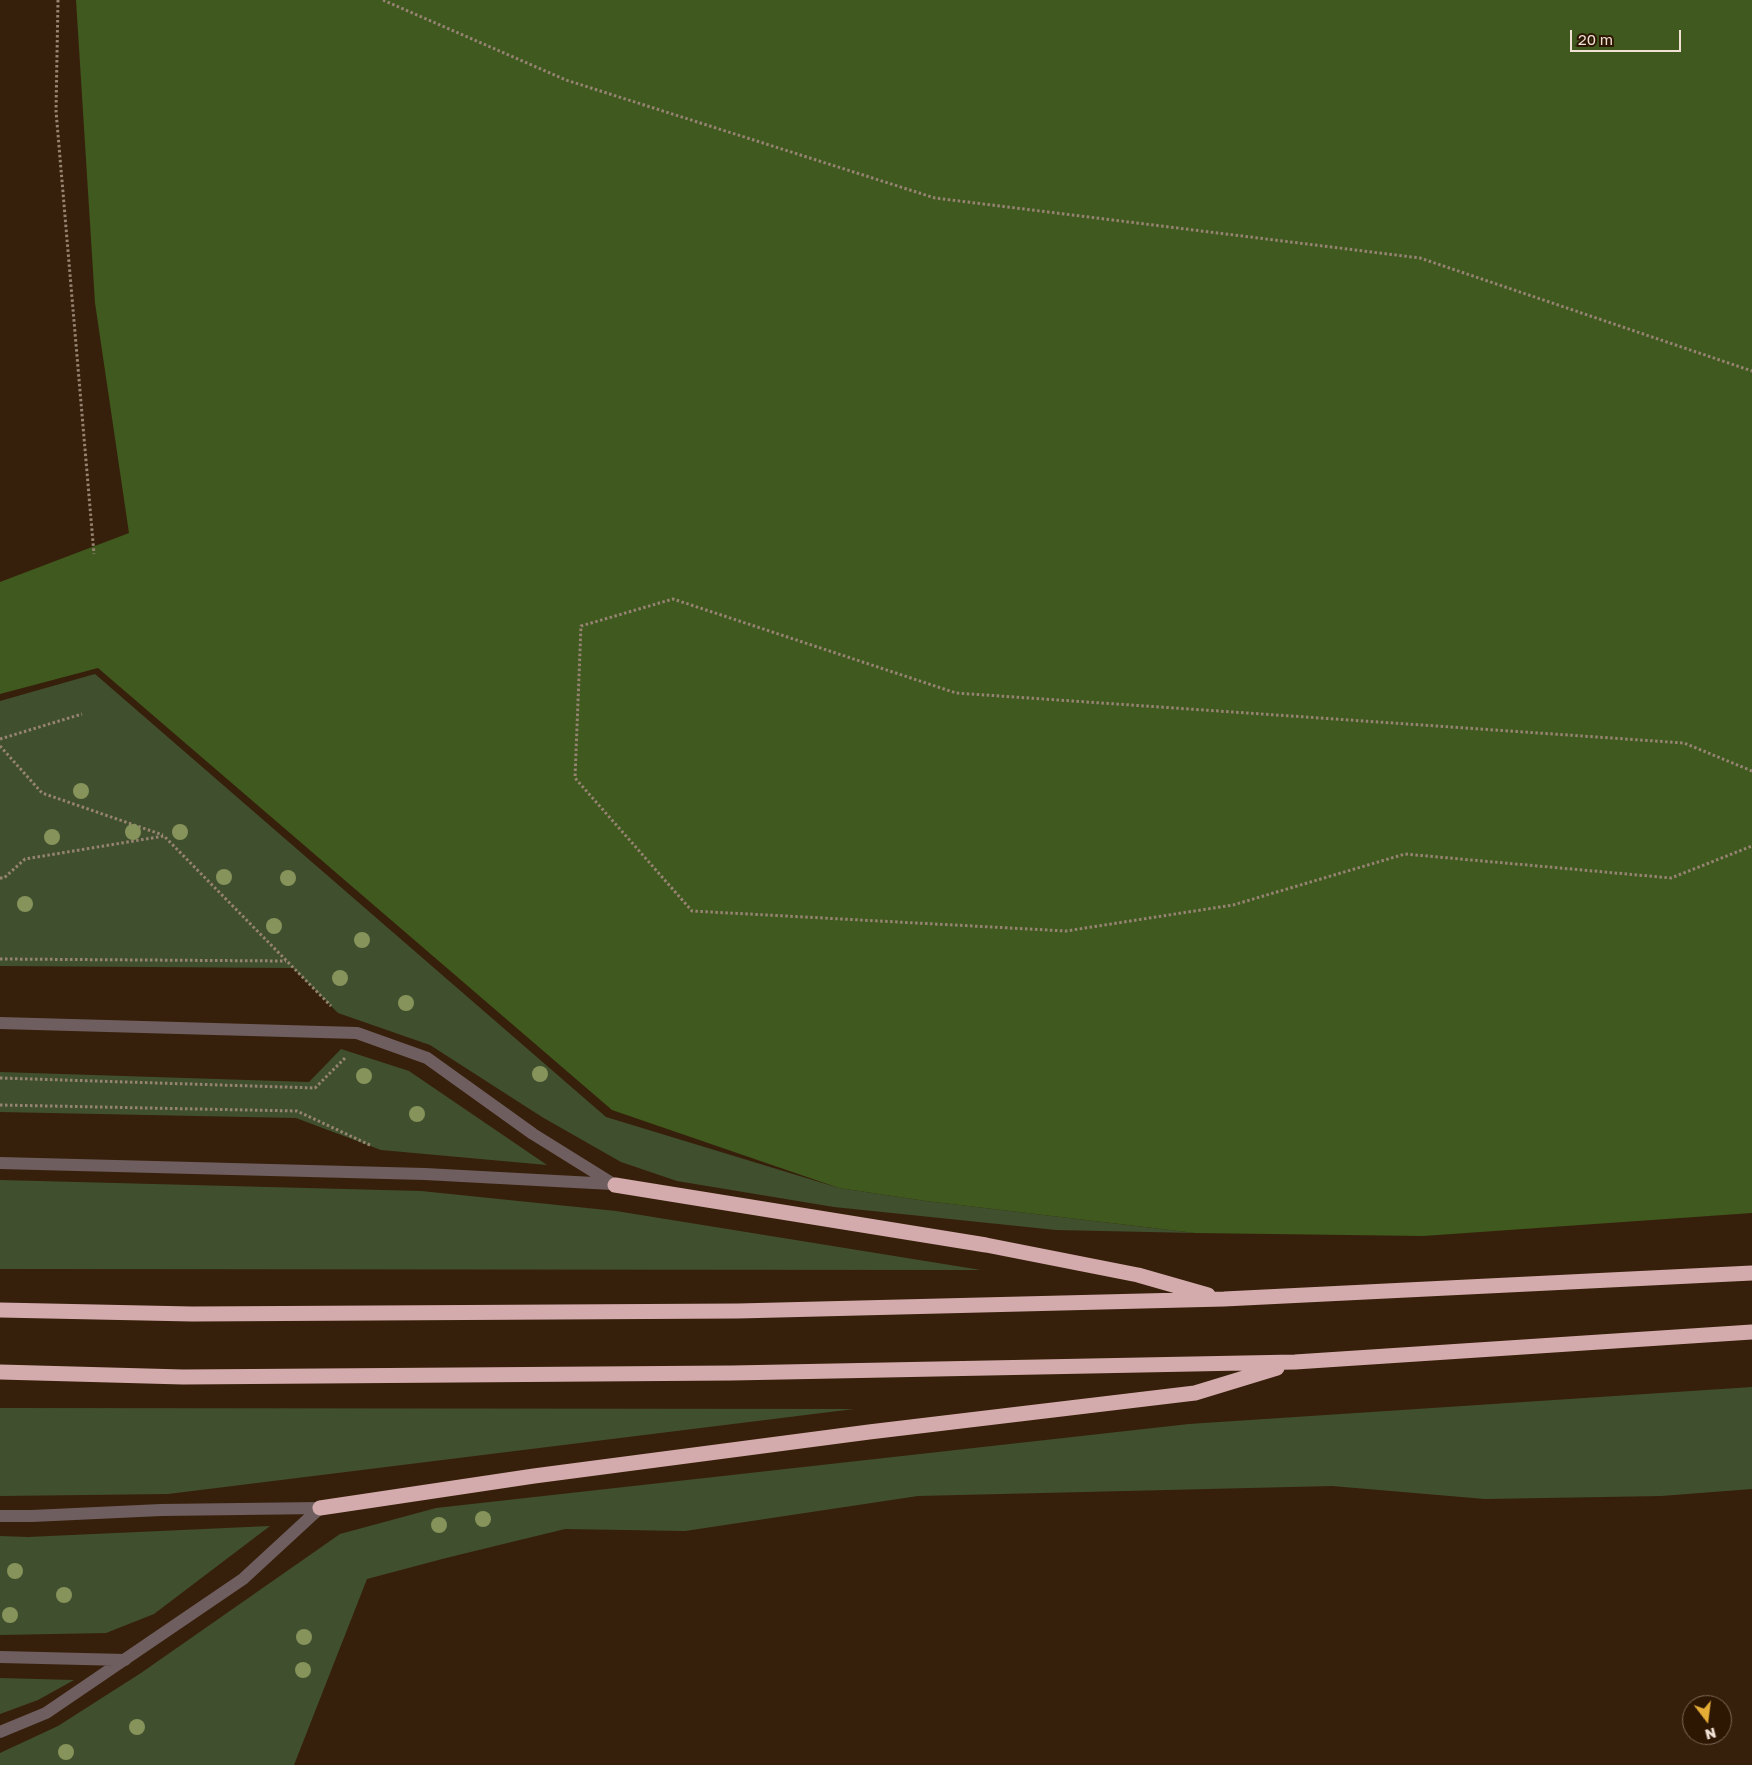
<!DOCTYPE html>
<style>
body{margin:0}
#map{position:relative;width:1752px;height:1765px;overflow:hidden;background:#37200b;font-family:"Golos Text",sans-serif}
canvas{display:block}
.north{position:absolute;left:1682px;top:1695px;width:50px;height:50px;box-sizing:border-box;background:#2d1703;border:1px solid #7b6857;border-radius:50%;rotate:165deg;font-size:14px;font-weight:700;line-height:20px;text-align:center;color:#f1e1d5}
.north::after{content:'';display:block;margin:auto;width:18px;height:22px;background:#e5ad35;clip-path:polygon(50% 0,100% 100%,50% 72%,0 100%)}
.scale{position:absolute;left:1570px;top:30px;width:111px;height:22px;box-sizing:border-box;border:2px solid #f1e1d5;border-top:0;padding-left:6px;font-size:15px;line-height:18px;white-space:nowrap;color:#f1e1d5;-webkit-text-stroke:4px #2d1703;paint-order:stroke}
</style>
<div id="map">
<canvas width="1752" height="1765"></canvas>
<div class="north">N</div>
<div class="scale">20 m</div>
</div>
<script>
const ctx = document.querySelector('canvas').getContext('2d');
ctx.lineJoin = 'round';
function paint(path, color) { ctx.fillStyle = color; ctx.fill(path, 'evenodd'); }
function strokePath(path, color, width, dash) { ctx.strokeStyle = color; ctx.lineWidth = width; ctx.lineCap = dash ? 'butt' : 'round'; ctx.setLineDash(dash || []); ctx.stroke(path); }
paint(new Path2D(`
 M 95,674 L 606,1117 L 839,1188 L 926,1201 L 1195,1233 L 1056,1230 L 834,1207 L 677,1181 L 621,1162 L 542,1117 L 430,1045 L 338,1013 L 293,968 L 0,966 L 0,701 Z
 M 341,1049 L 409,1071 L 547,1165 L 381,1150 L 296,1118 L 0,1112 L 0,1072 L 309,1082 Z
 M 0,1180 L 421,1191 L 616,1211 L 981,1270 L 0,1269 Z
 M 1752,1387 L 1752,1489 L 1661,1496 L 1485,1499 L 1332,1486 L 918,1496 L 685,1531 L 565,1529 L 446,1558 L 367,1579 L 294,1765 L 0,1765 L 0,1753 L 58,1726 L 141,1673 L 340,1534 L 436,1508 L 1189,1424 Z
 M 0,1408 L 854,1409 L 168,1494 L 0,1496 Z
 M 270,1526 L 154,1614 L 106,1633 L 0,1635 L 0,1536 L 28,1537 Z
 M 0,1678 L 74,1680 L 38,1700 L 0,1714 Z`), '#40502f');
paint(new Path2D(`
 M 76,0 L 1752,0 L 1752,1213 L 1423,1236 L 1195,1233 L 926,1201 L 839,1188 L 612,1110 L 98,668 L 0,694 L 0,582 L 129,533 L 95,303 Z`), '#3f591e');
strokePath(new Path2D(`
 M 58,0 L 56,111 L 94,554
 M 383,0 L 566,80 L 935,198 L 1420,258 L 1752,371
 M 0,739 L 82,714
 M 0,746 L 42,793 L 163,835
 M 1752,771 L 1684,743 L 956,693 L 673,599 L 581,626 L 575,778 L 692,911 L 1066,931 L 1233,905 L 1405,854 L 1671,878 L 1752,846
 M 0,878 L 4,878 L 25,859 L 164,836 L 331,1006
 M 0,959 L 286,961
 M 0,1078 L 315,1088 L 345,1058
 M 0,1105 L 297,1111 L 372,1146`), '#968372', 3, [2.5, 2.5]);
strokePath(new Path2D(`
 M 0,1023 L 357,1033 L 427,1058 L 533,1134 L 615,1185
 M 0,1163 L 425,1174 L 612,1184
 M 0,1516 L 32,1516 L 161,1510 L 320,1508
 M 0,1657 L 125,1660
 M 0,1732 L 46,1713 L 243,1579 L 320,1508`), '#6f5e5f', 12);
strokePath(new Path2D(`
 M 615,1185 L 986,1245 L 1138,1275 L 1208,1295
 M 0,1310 L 192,1314 L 738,1311 L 1224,1299 L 1752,1273
 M 0,1372 L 183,1377 L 732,1373 L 1295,1362 L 1752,1332
 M 320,1508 L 534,1476 L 869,1432 L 1195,1393 L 1277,1368`), '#d4abac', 15);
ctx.fillStyle = '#86935a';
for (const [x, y] of [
 [81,791],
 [133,832],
 [180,832],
 [52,837],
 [224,877],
 [288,878],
 [25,904],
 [274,926],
 [362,940],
 [340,978],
 [406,1003],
 [540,1074],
 [364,1076],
 [417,1114],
 [483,1519],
 [439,1525],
 [15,1571],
 [64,1595],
 [10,1615],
 [304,1637],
 [303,1670],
 [137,1727],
 [66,1752]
]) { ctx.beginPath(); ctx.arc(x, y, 8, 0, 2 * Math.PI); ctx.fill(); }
</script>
